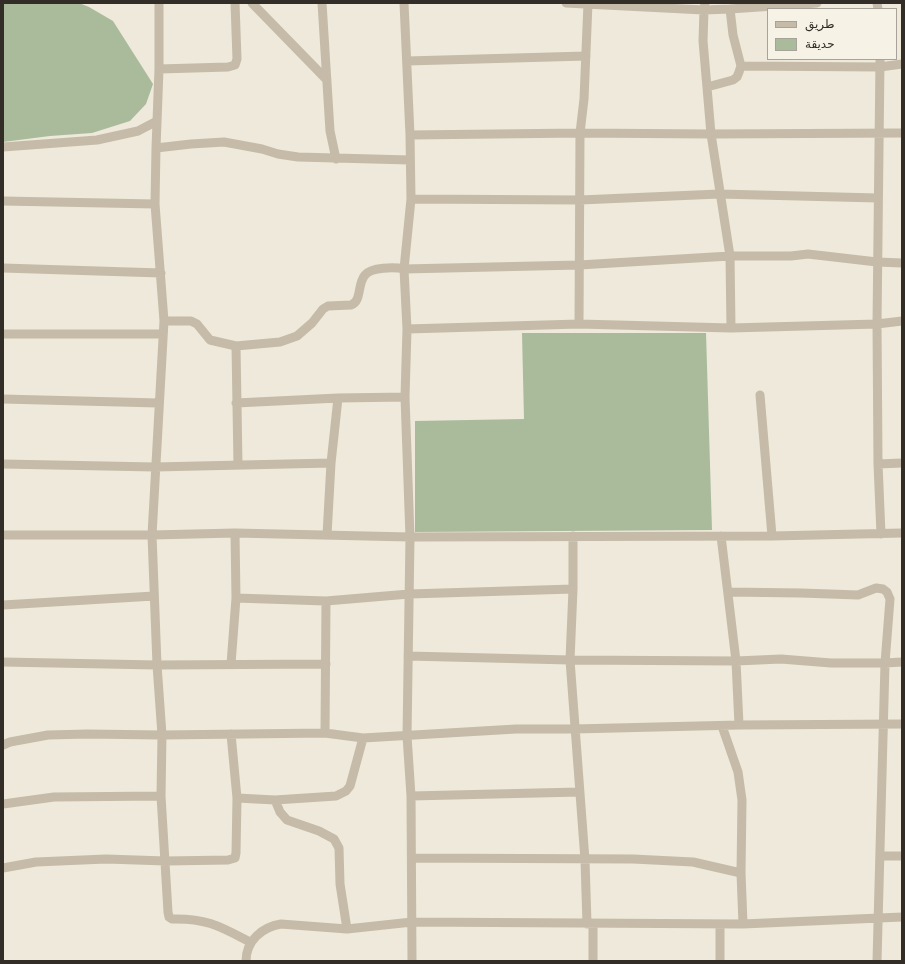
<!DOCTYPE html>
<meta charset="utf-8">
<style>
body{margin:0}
#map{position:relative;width:905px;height:964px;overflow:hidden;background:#eee9da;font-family:"DejaVu Sans","Noto Naskh Arabic",sans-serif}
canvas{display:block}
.frame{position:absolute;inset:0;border:4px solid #322d27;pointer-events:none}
.legend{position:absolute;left:767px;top:8px;width:130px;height:52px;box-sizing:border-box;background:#f6f2e6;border:1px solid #a8a39a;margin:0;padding:5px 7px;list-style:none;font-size:12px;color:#322d27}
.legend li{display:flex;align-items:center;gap:8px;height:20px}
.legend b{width:20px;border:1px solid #a8a39a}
</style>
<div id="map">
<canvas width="905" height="964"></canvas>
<div class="frame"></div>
<ul class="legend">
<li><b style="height:5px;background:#c5bba8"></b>طريق</li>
<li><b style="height:11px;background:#aabb9c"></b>حديقة</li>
</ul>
</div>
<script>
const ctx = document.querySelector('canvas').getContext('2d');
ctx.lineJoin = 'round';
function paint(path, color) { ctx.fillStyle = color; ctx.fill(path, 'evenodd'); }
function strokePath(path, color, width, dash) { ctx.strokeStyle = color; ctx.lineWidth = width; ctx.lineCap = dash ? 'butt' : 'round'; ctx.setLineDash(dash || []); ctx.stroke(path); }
paint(new Path2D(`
 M 3,3 L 79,3 L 89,7 L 113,21 L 153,84 L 146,104 L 130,121 L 92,133 L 50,136 L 3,142 Z
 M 522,333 L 706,333 L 712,530 L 415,532 L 415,421 L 524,419 Z`), '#aabb9c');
strokePath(new Path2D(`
 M 159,3 L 159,69 L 156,148 L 155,204 L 164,321 L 152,535 L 157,665 L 162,735 L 161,796 L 168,912 L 169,917 L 172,919 C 207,918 221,927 250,942
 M 252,3 L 327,80
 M 322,3 L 330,131 L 336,159
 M 404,3 L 410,135 L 411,199 L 404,269 L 407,329 L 405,397 L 410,537 L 407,736 L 411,796 L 412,961
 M 566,3 L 704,10 L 730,9 L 817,3
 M 705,3 L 704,10 L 703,41 L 711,134 L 730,256 L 731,328
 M 877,3 L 878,9
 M 880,59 L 877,324 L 878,464 L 881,534
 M 407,61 L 586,56
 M 741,66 L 880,67 L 902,64
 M 159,69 L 228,67 L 235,65 L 237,59 L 235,3
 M 707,87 L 733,80 L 737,77 L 739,72 L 741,66 L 733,35 L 730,9
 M 410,135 L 580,133 L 711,134 L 902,133
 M 3,147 L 97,140 L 138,131 L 157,121
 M 156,148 L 191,144 L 224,142 L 262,149 L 278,154 L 298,157 L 410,160
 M 411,199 L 580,200 L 719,194 L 878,198
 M 3,201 L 155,204
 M 3,268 L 161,273
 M 164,321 L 191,321 L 197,324 L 210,340 L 236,346 L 280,342 L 297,336 L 312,323 L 323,309 L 328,306 L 351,305 C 362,301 357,284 365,275 C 371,267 395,267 404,269 L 579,265 L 730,256 L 791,256 L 808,254 L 877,262 L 902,263
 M 579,324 L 580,133 L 584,99 L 588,3
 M 407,329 L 579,324 L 731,328 L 877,324 L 902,321
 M 3,334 L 163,334
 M 236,346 L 238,465
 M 760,395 L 772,536
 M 3,399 L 158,403
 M 236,403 L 338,398 L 405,397
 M 3,464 L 155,467 L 331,463
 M 878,464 L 902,463
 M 3,535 L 152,535 L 235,533 L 410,537 L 772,536 L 902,533
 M 327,535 L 331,463 L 338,398
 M 573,536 L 573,589 L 570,660 L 585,860 L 587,924
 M 721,536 L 736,661 L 739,725
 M 236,598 L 326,601 L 409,594 L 573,589
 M 3,605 L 154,596
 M 408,656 L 570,660 L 736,661 L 781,659 L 831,663 L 885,663 L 890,599 L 887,592 L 883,589 L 876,588 L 858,595 L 801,593 L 729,592
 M 3,662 L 157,665 L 326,664
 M 231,664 L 236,598 L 235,533
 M 722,726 L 738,772 L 742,800 L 741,873 L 743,924
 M 325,733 L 326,601
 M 3,745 L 10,742 L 48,735 L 87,734 L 162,735 L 325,733 L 363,738 L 516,729 L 574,729 L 739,725 L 902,724
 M 411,796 L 579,792
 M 237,798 L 275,800 L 336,796 L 346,791 L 350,786 L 363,738
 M 275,800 L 280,812 L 287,820 L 319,831 L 334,839 L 339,848 L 340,884 L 347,929
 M 3,804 L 54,797 L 161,796
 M 880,856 L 902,856
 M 412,858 L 633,859 L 693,862 L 741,873
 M 3,868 L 36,862 L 106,859 L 166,861 L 228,860 L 235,858 L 236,853 L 237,798 L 231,734
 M 593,924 L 593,961
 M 720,924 L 720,961
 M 246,961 C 246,941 262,927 281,924 L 347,929 L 412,922 L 743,924 L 902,917
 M 877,961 L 885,663 L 902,662`), '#c5bba8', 9);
</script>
